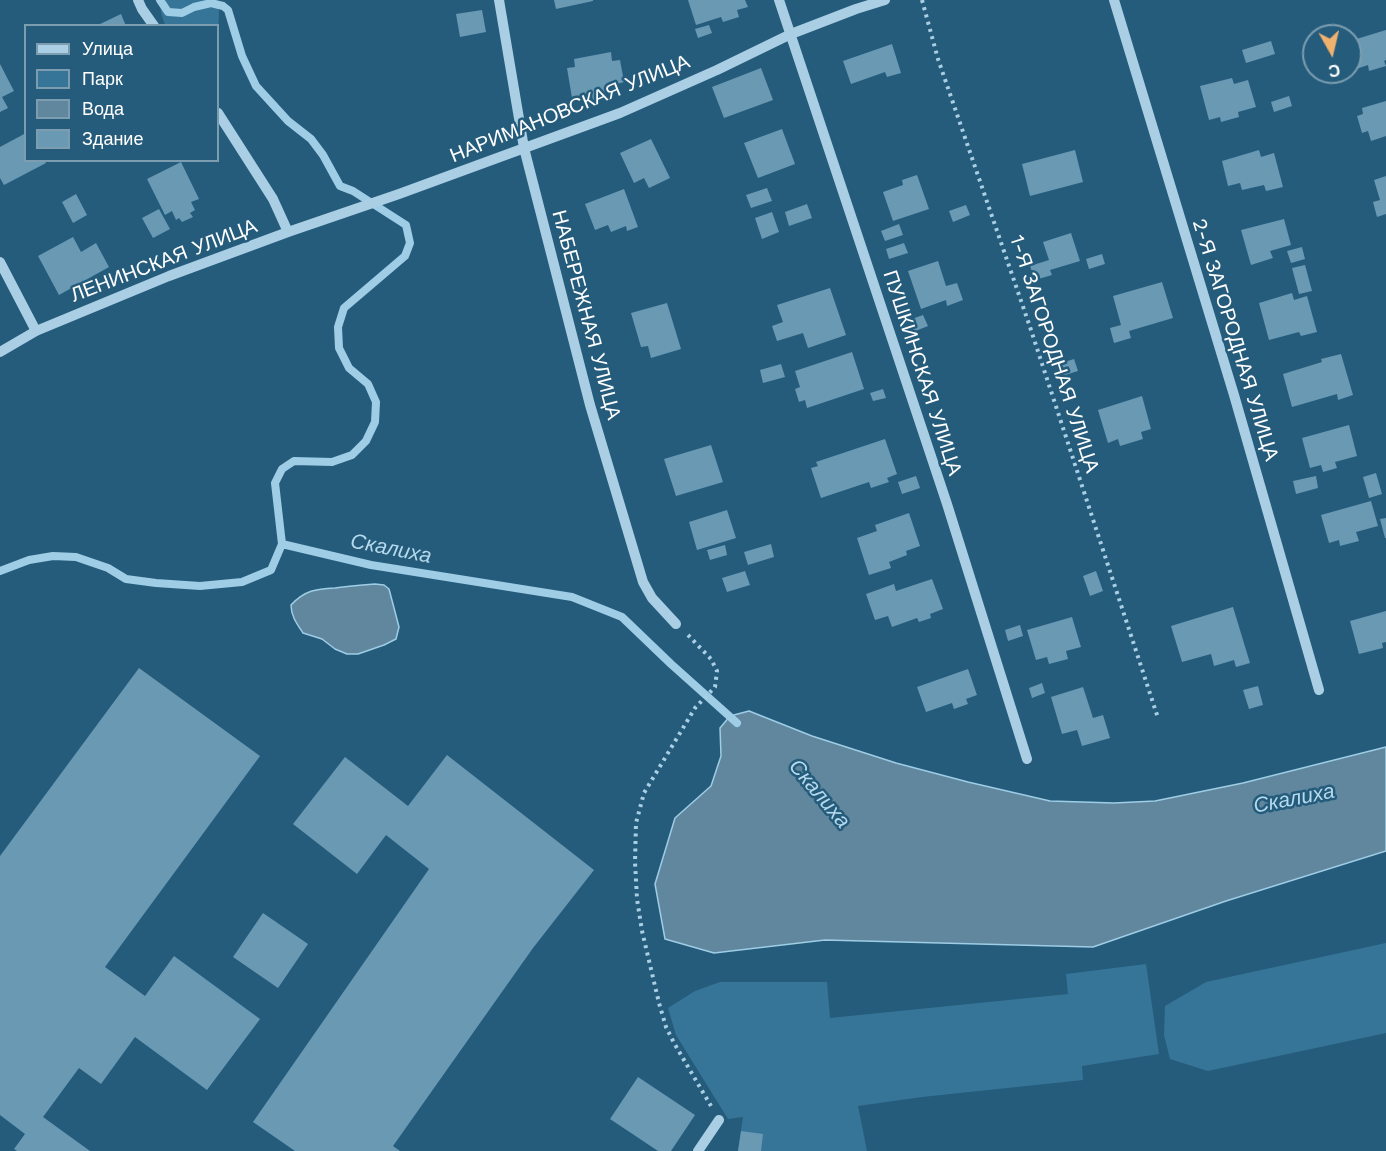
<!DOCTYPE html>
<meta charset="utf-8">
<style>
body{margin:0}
#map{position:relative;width:1386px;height:1151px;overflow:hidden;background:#255c7c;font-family:"Work Sans",sans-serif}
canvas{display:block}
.legend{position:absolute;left:24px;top:24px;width:195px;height:138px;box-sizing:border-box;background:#255c7c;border:2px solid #7c9db0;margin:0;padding:8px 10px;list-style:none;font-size:18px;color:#fff}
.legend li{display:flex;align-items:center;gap:12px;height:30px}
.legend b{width:30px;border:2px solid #7c9db0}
.north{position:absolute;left:1302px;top:24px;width:60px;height:60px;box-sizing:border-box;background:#255c7c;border:2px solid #7c9db0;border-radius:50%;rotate:172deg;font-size:16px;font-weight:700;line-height:24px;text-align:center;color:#fff}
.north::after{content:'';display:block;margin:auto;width:21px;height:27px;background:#eeb16e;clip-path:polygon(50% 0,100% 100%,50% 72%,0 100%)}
</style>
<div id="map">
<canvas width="1386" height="1151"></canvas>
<ul class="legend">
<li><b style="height:8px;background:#aacfe5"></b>Улица</li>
<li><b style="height:16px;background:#367598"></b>Парк</li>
<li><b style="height:16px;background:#61879f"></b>Вода</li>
<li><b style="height:16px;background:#6a99b4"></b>Здание</li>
</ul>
<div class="north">С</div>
</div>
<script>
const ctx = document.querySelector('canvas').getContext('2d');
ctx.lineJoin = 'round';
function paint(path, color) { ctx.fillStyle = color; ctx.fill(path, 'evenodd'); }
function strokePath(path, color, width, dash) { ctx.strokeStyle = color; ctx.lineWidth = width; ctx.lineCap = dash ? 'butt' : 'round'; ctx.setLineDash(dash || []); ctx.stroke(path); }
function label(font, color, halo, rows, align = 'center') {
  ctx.font = font + ' "Work Sans",sans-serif'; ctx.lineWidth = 5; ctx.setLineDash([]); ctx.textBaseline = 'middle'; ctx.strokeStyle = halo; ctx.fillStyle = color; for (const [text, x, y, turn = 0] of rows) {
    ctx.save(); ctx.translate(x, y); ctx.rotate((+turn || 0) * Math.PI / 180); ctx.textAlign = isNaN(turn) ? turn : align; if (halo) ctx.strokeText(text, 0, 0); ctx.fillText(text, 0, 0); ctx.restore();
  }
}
paint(new Path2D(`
 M 160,0 L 218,0 L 219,13 L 218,34 L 218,26 L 165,25 L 161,13 Z
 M 1386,943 L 1386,1033 L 1208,1071 L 1170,1059 L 1164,1035 L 1165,1006 L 1206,982 Z
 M 1146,964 L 1159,1054 L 1082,1066 L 1083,1080 L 922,1097 L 858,1106 L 867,1151 L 738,1151 L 743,1117 L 728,1119 L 676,1035 L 668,1008 L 695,991 L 720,982 L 827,982 L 830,1018 L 1068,994 L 1066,974 Z`), '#367598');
const water = new Path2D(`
 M 375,584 L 384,585 L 389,589 L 399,627 L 396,639 L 384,645 L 358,654 L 347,654 L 335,649 L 322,639 L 303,633 C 297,624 291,616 291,605 C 305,590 316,589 335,588 C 349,586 362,585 375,584 Z
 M 749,711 L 812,736 L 896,763 L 968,782 L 1050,801 L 1114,803 L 1155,801 L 1243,783 L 1386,747 L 1386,851 L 1226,901 L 1093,947 L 825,940 L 714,953 L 665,939 L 655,884 L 675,818 L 711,786 L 721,756 L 720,728 L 730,716 Z`);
paint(water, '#61879f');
strokePath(water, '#9ecde5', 1.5);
strokePath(new Path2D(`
 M 282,544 L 371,565 L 572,597 L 622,617 L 671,664 L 737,723
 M 0,571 L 29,560 L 53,556 L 76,557 L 108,568 L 126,579 L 156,583 L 200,586 L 242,582 L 271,570 L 282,544 L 275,483 L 282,469 L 294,461 L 332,462 L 352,455 L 366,441 L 375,422 L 376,402 L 368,384 L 349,368 L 339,348 L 338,327 L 344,308 L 405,256 L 410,243 L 406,225 L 353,191 L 340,186 L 323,155 L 311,139 L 288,121 L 256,86 L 242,56 L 228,10 L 223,6 L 211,3 L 194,7 L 182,13 L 168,12 L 160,0`), '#9ecde5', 8);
paint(new Path2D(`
 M 554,0 L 593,0 L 593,1 L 556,9 Z
 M 688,0 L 745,0 L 748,7 L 737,10 L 739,17 L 723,22 L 721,17 L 696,25 Z
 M 482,10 L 486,32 L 460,37 L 456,14 Z
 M 121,14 L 126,26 L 96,26 Z
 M 709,25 L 712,33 L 698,38 L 695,29 Z
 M 1386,30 L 1386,60 L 1384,61 L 1386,66 L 1369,71 L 1368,65 L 1350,71 L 1350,41 Z
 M 1271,41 L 1275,54 L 1246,63 L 1242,50 Z
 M 892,44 L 901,73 L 887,77 L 885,72 L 851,84 L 843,61 Z
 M 611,52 L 612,61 L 620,60 L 624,82 L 617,84 L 619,91 L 606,93 L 607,98 L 593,100 L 592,95 L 572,98 L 567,68 L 575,67 L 574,59 Z
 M 0,64 L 14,91 L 2,97 L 8,108 L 0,112 Z
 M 761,68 L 773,100 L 724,118 L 712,87 Z
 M 1232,78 L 1234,84 L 1248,80 L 1256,107 L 1238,112 L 1239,117 L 1221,122 L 1220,117 L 1209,120 L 1200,86 Z
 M 1289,96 L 1292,106 L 1274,112 L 1271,102 Z
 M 1386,101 L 1386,136 L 1371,141 L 1368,131 L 1362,133 L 1357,116 L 1363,114 L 1362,108 Z
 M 782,129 L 795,164 L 758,178 L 744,143 Z
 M 26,133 L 26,160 L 44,160 L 46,163 L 4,185 L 0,178 L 0,147 Z
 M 651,139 L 670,178 L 649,188 L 644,178 L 634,183 L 620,153 Z
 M 1075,150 L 1083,182 L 1030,196 L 1022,164 Z
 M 1259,150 L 1261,157 L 1274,153 L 1283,187 L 1266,191 L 1264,185 L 1242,190 L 1240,183 L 1228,186 L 1222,161 Z
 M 181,162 L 199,199 L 191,202 L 195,210 L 190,213 L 193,217 L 182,222 L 179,218 L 176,220 L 172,211 L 165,215 L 147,179 Z
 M 917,175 L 929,209 L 893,221 L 883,192 L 903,185 L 902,180 Z
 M 1386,176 L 1386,214 L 1377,217 L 1373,202 L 1380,200 L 1374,180 Z
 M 767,188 L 772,201 L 751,208 L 746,195 Z
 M 624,189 L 638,227 L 627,231 L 626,226 L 611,232 L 608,225 L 595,230 L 585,204 Z
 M 76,194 L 87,215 L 73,223 L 62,202 Z
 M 807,204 L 812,218 L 789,226 L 785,212 Z
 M 966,205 L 970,215 L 953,222 L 949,211 Z
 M 159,209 L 170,229 L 153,238 L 142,218 Z
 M 772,212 L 779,232 L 762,239 L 755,218 Z
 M 1284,219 L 1291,245 L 1270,251 L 1273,258 L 1251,265 L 1241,230 Z
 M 899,224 L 903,235 L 885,241 L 881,231 Z
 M 1071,233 L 1080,261 L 1050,270 L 1052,275 L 1035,280 L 1030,266 L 1049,260 L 1043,242 Z
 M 73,237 L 81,252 L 96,243 L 109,267 L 59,295 L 38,256 Z
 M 904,243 L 908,253 L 889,259 L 886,249 Z
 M 1302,247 L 1305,259 L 1291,263 L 1287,251 Z
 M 1102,254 L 1105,264 L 1089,269 L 1086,259 Z
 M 938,261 L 946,286 L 957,283 L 963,300 L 947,306 L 946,300 L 921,309 L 908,271 Z
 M 1305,265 L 1312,291 L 1299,294 L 1292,268 Z
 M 1162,282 L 1173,318 L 1129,331 L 1131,338 L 1114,343 L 1110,328 L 1121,325 L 1113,296 Z
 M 830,288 L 846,335 L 808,348 L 803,333 L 777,341 L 772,326 L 783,322 L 777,305 Z
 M 1292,293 L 1294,300 L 1307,296 L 1317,332 L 1301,336 L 1299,332 L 1269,340 L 1259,303 Z
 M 667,303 L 681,349 L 651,358 L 648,346 L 641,347 L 631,313 Z
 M 923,315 L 928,326 L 913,332 L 909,320 Z
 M 852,352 L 864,389 L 807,408 L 805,400 L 799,402 L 795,389 L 800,387 L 795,371 Z
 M 1341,354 L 1353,395 L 1338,400 L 1337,394 L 1292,407 L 1283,374 L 1322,362 L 1321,359 Z
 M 1074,359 L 1078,371 L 1062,376 L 1058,364 Z
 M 781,364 L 785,377 L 763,383 L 760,370 Z
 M 883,389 L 886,398 L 873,401 L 870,393 Z
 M 1142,396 L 1151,429 L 1141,432 L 1143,439 L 1120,446 L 1118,439 L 1108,443 L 1098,410 Z
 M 1349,425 L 1357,456 L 1335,462 L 1337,468 L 1323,472 L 1321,465 L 1310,468 L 1302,438 Z
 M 885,439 L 897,474 L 887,478 L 889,482 L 871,488 L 869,482 L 821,498 L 811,468 L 818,466 L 816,462 Z
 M 711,445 L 723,482 L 676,496 L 664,459 Z
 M 1376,473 L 1382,494 L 1369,498 L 1363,477 Z
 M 916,476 L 920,488 L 902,494 L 898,482 Z
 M 1316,476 L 1318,488 L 1296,494 L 1293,481 Z
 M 1371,501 L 1378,526 L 1356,532 L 1359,541 L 1340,546 L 1339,540 L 1329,543 L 1321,515 Z
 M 727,510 L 736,538 L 697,550 L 689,522 Z
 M 909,513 L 920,546 L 906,551 L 907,555 L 889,562 L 891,568 L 869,575 L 857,538 L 877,531 L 875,525 Z
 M 1386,518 L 1386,538 L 1385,538 L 1380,519 Z
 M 771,544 L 774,557 L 748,565 L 744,552 Z
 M 725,545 L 727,555 L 710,560 L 707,550 Z
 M 745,571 L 750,585 L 727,592 L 722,578 Z
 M 1096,571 L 1103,591 L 1090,596 L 1083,576 Z
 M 932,579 L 943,609 L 930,614 L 931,618 L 919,622 L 917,618 L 892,627 L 888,616 L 875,620 L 866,594 L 894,584 L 896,591 Z
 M 1233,607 L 1250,663 L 1236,667 L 1234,660 L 1214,666 L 1211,654 L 1182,662 L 1171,626 Z
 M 1386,611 L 1386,642 L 1382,643 L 1383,648 L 1359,654 L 1350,621 Z
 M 1072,617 L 1081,647 L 1066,651 L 1068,659 L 1049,664 L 1047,657 L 1036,660 L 1027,630 Z
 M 1020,625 L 1023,636 L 1008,641 L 1005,630 Z
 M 139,668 L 260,756 L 105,967 L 145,996 L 174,956 L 260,1019 L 207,1090 L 135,1037 L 101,1084 L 79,1068 L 43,1117 L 90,1151 L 17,1151 L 14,1149 L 25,1134 L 0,1115 L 0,856 Z
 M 968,669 L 977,695 L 966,699 L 968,704 L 954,709 L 952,703 L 926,712 L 917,687 Z
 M 1042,683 L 1045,693 L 1032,698 L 1029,688 Z
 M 1258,686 L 1263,705 L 1249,709 L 1243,690 Z
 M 1083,687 L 1093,718 L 1103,715 L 1110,738 L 1082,746 L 1077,730 L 1062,734 L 1051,697 Z
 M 447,755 L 594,870 L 533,948 L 393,1146 L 400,1151 L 295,1151 L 253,1122 L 429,869 L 386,835 L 357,874 L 293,824 L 345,757 L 408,806 Z
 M 263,913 L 308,944 L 278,988 L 233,957 Z
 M 638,1077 L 695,1115 L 671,1151 L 658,1151 L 610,1119 Z
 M 741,1131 L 763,1134 L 761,1151 L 738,1151 Z`), '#6a99b4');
strokePath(new Path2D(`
 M 922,0 L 938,59 L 1030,327 L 1158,718
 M 688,635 L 711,659 L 717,671 L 715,687 L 695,708 L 644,793 L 636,823 L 635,862 L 637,899 L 642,931 L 659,1003 L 666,1027 L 674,1043 L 711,1106`), '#aacfe5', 4, [3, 4.5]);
strokePath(new Path2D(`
 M 138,0 L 142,9 L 154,26
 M 499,0 L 524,148 L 590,405 L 643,582 L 652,598 L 676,624
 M 779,0 L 947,504 L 1027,759
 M 1114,0 L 1234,395 L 1319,690
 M 218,113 L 273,199 L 288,232
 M 0,262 L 36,331
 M 0,352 L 36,331 L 169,276 L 288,232 L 399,194 L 620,113 L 717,70 L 791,34 L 856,9 L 885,0
 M 698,1151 L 719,1120`), '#aacfe5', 10);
label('20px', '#fff', '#255c7c', [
 ["НАРИМАНОВСКАЯ УЛИЦА",570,109,-22],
 ["ЛЕНИНСКАЯ УЛИЦА",164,261,-21],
 ["НАБЕРЕЖНАЯ УЛИЦА",586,315,75],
 ["2-Я ЗАГОРОДНАЯ УЛИЦА",1235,340,73],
 ["1-Я ЗАГОРОДНАЯ УЛИЦА",1054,354,72],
 ["ПУШКИНСКАЯ УЛИЦА",922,373,72]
]);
label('italic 21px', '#b5d9ed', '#255c7c', [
 ["Скалиха",391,549,11],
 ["Скалиха",819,794,50],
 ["Скалиха",1294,799,-11]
]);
</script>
